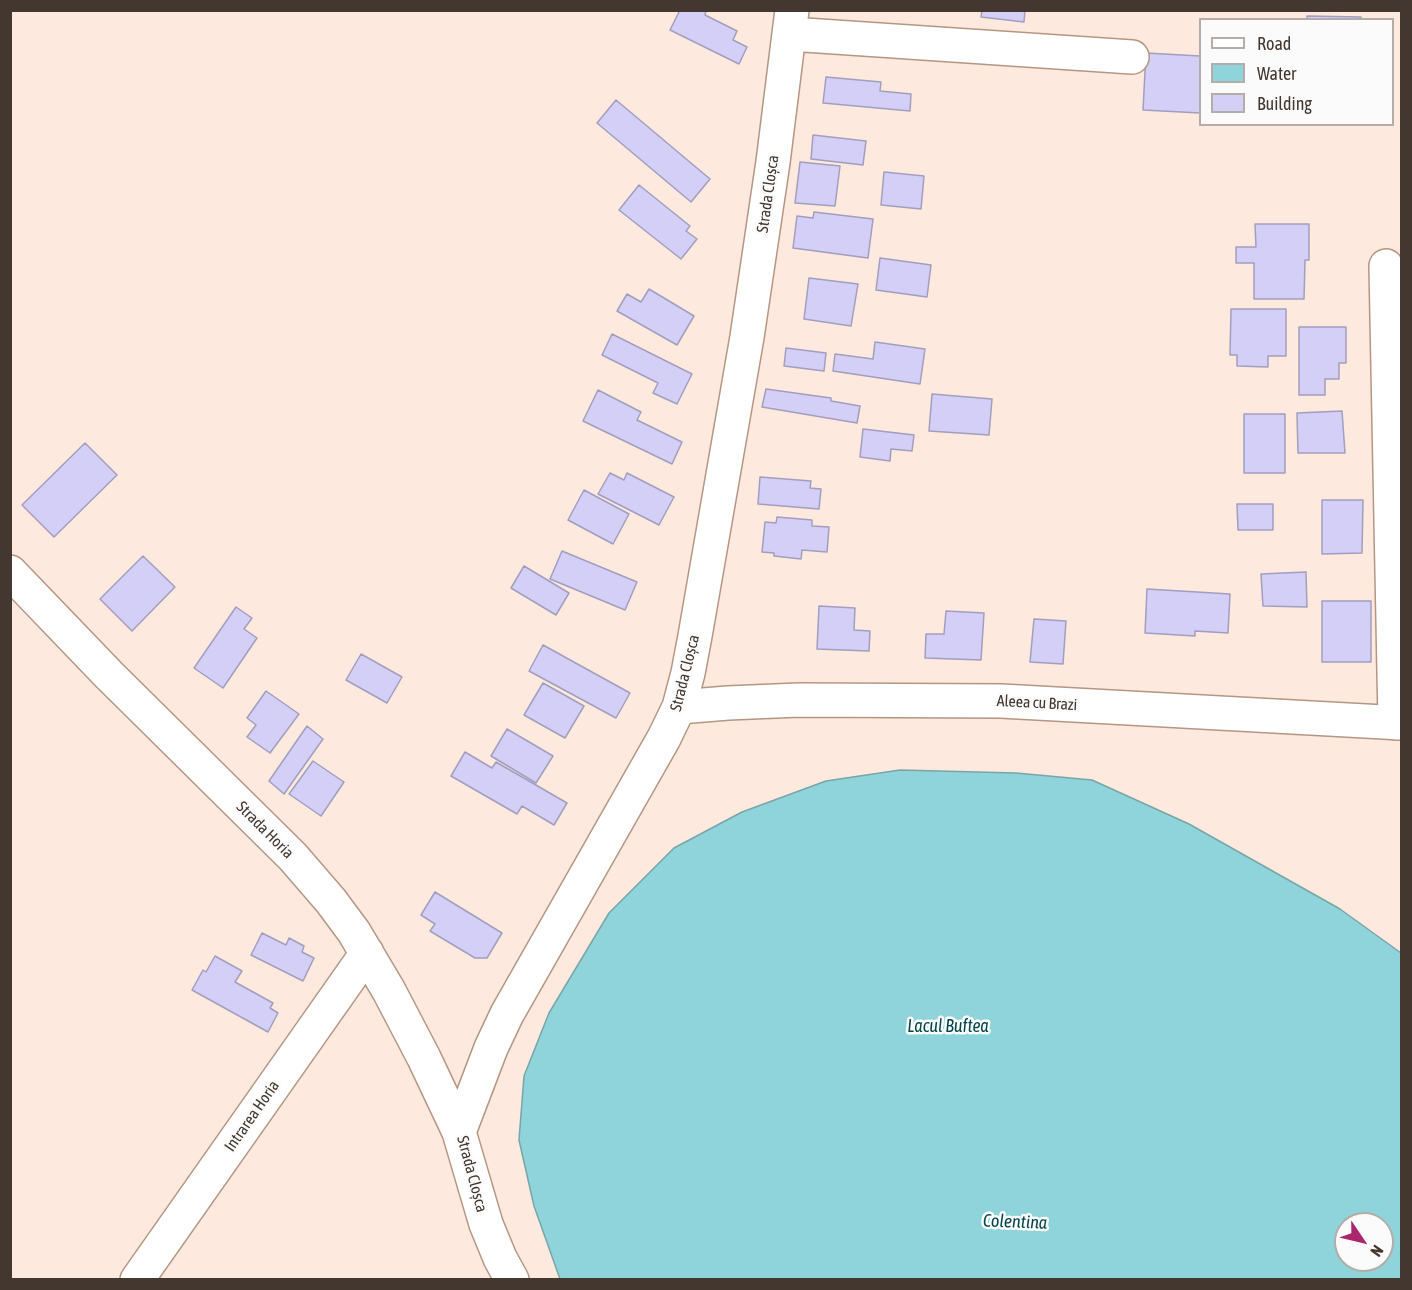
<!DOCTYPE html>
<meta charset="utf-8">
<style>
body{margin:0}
#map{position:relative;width:1412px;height:1290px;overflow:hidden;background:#fde9dd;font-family:"Asap Condensed",sans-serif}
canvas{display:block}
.frame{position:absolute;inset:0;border:12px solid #44372f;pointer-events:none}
.legend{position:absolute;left:1199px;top:18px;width:195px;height:108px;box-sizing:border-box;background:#fbfbfb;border:2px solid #b2ada9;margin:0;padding:8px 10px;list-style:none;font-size:18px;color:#44372f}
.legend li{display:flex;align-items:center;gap:12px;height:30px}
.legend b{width:30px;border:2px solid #b2ada9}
.north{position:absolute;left:1334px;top:1212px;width:60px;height:60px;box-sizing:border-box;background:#fbfbfb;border:2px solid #b2ada9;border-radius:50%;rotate:125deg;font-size:16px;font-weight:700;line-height:24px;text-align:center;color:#44372f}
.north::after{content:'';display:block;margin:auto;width:21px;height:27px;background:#ab266e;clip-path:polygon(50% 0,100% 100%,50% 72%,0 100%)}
</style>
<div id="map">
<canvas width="1412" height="1290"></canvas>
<div class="frame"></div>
<ul class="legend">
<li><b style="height:8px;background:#fff"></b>Road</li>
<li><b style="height:16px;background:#8fd4db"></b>Water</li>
<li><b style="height:16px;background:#d4cff7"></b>Building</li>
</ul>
<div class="north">N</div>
</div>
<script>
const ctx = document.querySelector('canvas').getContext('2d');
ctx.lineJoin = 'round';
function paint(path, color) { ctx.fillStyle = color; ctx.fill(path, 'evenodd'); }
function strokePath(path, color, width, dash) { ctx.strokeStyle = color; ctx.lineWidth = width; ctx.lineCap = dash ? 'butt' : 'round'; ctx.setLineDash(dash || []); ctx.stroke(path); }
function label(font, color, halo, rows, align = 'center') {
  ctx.font = font + ' "Asap Condensed",sans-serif'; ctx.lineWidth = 5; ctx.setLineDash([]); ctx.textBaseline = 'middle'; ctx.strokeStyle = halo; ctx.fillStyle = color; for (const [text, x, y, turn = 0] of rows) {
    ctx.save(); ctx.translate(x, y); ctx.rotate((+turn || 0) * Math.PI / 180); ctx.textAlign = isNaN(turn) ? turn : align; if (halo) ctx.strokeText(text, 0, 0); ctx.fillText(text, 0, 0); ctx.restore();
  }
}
const water = new Path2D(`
 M 900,770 L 1016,773 L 1092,780 L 1189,824 L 1340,909 L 1401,953 L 1401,1279 L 560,1279 L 534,1206 L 519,1140 L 524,1076 L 549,1013 L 609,913 L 674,848 L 742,812 L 826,781 ZM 1346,1224 L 1382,1224 L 1382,1260 L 1346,1260 Z`);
paint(water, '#8fd4db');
strokePath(water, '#78a5a7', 1.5);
const building = new Path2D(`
 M 680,10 L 706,10 L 705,15 L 737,31 L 733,40 L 747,47 L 739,64 L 670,30 Z
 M 982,10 L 1025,10 L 1024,22 L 981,17 Z
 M 1307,16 L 1361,17 L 1361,20 L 1307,20 Z
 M 1146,53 L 1200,56 L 1200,113 L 1143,110 Z
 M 826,77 L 881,82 L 880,91 L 911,94 L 910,111 L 823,103 Z
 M 616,100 L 710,179 L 691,202 L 597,123 Z
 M 813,135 L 866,141 L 863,165 L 811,159 Z
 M 800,162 L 840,166 L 835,206 L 795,203 Z
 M 884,172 L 924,176 L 921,209 L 881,205 Z
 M 639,185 L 690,226 L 686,231 L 697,239 L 681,259 L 619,210 Z
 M 814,212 L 873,219 L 868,258 L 793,248 L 797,216 L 813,218 Z
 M 1255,224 L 1309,224 L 1309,260 L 1305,260 L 1304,299 L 1254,299 L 1254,263 L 1236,263 L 1236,247 L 1256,247 Z
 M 880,258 L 931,265 L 927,297 L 876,290 Z
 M 809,278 L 858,284 L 851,326 L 804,319 Z
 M 649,289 L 694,316 L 677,345 L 617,311 L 627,294 L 641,302 Z
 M 1231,309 L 1286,309 L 1286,356 L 1268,356 L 1268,367 L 1237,366 L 1237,355 L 1230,355 Z
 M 1299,327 L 1346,327 L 1346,363 L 1339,363 L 1339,379 L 1325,379 L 1325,395 L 1299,395 Z
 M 612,334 L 692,374 L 677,404 L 653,393 L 658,383 L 602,355 Z
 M 875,342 L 925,349 L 920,384 L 833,371 L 835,354 L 873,359 Z
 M 786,348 L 826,353 L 824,371 L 784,366 Z
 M 766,389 L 831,398 L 831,401 L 860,406 L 857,423 L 762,407 Z
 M 598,390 L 641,412 L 637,420 L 682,442 L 672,464 L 583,421 Z
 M 932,394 L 992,399 L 989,435 L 929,431 Z
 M 1342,411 L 1345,453 L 1298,453 L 1297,413 Z
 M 1244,414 L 1285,414 L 1285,473 L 1244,473 Z
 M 863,429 L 914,435 L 912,451 L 891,449 L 890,461 L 860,457 Z
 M 85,443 L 117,475 L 54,537 L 22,505 Z
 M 610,473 L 624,480 L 627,473 L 674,497 L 659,525 L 598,494 Z
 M 760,477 L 811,481 L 810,488 L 821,489 L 819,509 L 758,504 Z
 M 584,490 L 629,514 L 613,544 L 568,520 Z
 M 1322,500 L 1363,500 L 1362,553 L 1322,554 Z
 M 1237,504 L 1273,504 L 1273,530 L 1238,530 Z
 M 777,517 L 812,520 L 812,526 L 829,527 L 827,552 L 802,550 L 801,559 L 774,556 L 774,553 L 762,552 L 765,522 L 776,523 Z
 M 562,551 L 637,582 L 625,610 L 550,579 Z
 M 143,556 L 175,587 L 132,631 L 100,599 Z
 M 524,566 L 569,593 L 556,615 L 511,588 Z
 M 1306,572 L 1307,607 L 1263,606 L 1261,574 Z
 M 1147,589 L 1230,594 L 1228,633 L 1195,631 L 1195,636 L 1145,633 Z
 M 1322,601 L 1371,601 L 1371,662 L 1322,662 Z
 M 819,606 L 855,608 L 854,630 L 870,631 L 869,651 L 817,649 Z
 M 236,607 L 252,618 L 244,629 L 257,638 L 223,688 L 194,668 Z
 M 946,611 L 984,613 L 981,660 L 925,658 L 926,634 L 944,634 Z
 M 1034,619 L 1066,621 L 1063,664 L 1030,662 Z
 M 543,645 L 630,693 L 616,718 L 529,671 Z
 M 361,654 L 402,677 L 387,703 L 346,680 Z
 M 543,683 L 584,706 L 565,738 L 524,715 Z
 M 266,691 L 299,714 L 270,753 L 247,737 L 256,725 L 247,718 Z
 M 307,726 L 323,739 L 284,794 L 269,781 Z
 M 507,729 L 553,756 L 536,783 L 491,756 Z
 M 465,752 L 492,768 L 496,762 L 567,803 L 554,825 L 522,806 L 517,814 L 451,776 Z
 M 313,761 L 344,782 L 321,816 L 289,794 Z
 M 435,892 L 502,933 L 487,958 L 475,958 L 430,931 L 435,924 L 421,915 Z
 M 262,933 L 286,945 L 289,938 L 304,946 L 302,952 L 314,958 L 303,981 L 251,955 Z
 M 215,956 L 242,971 L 235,982 L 273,1003 L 270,1008 L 278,1013 L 268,1032 L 192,990 L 203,970 L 206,972 Z`);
paint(building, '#d4cff7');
strokePath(building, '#a29ebe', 1.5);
const minor = new Path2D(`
 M 790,34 L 1132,57
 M 1386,266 L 1395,723
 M 10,572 L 109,675 L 293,857 L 331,901 L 354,932 L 389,991 L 424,1058 L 459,1132
 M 679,707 L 728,703 L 799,700 L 1001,701 L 1402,723
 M 137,1280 L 367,953
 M 512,1280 L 500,1258 L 486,1224 L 459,1132 L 491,1048 L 507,1014 L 664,738 L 679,707 L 688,673 L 695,636 L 747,337 L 773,162 L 792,10`);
strokePath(minor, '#b59683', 36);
strokePath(minor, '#fff', 33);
label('16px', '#44372f', '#fbfbfb', [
 ["Strada Cloșca",768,194,-82],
 ["Strada Cloșca",685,673,-76],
 ["Aleea cu Brazi",1037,703,3],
 ["Strada Horia",265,830,45],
 ["Intrarea Horia",252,1116,-55],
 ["Strada Cloșca",472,1174,75]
]);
label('italic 18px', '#02454a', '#fbfbfb', [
 ["Lacul Buftea",948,1026],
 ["Colentina",1015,1222,2]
]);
</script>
